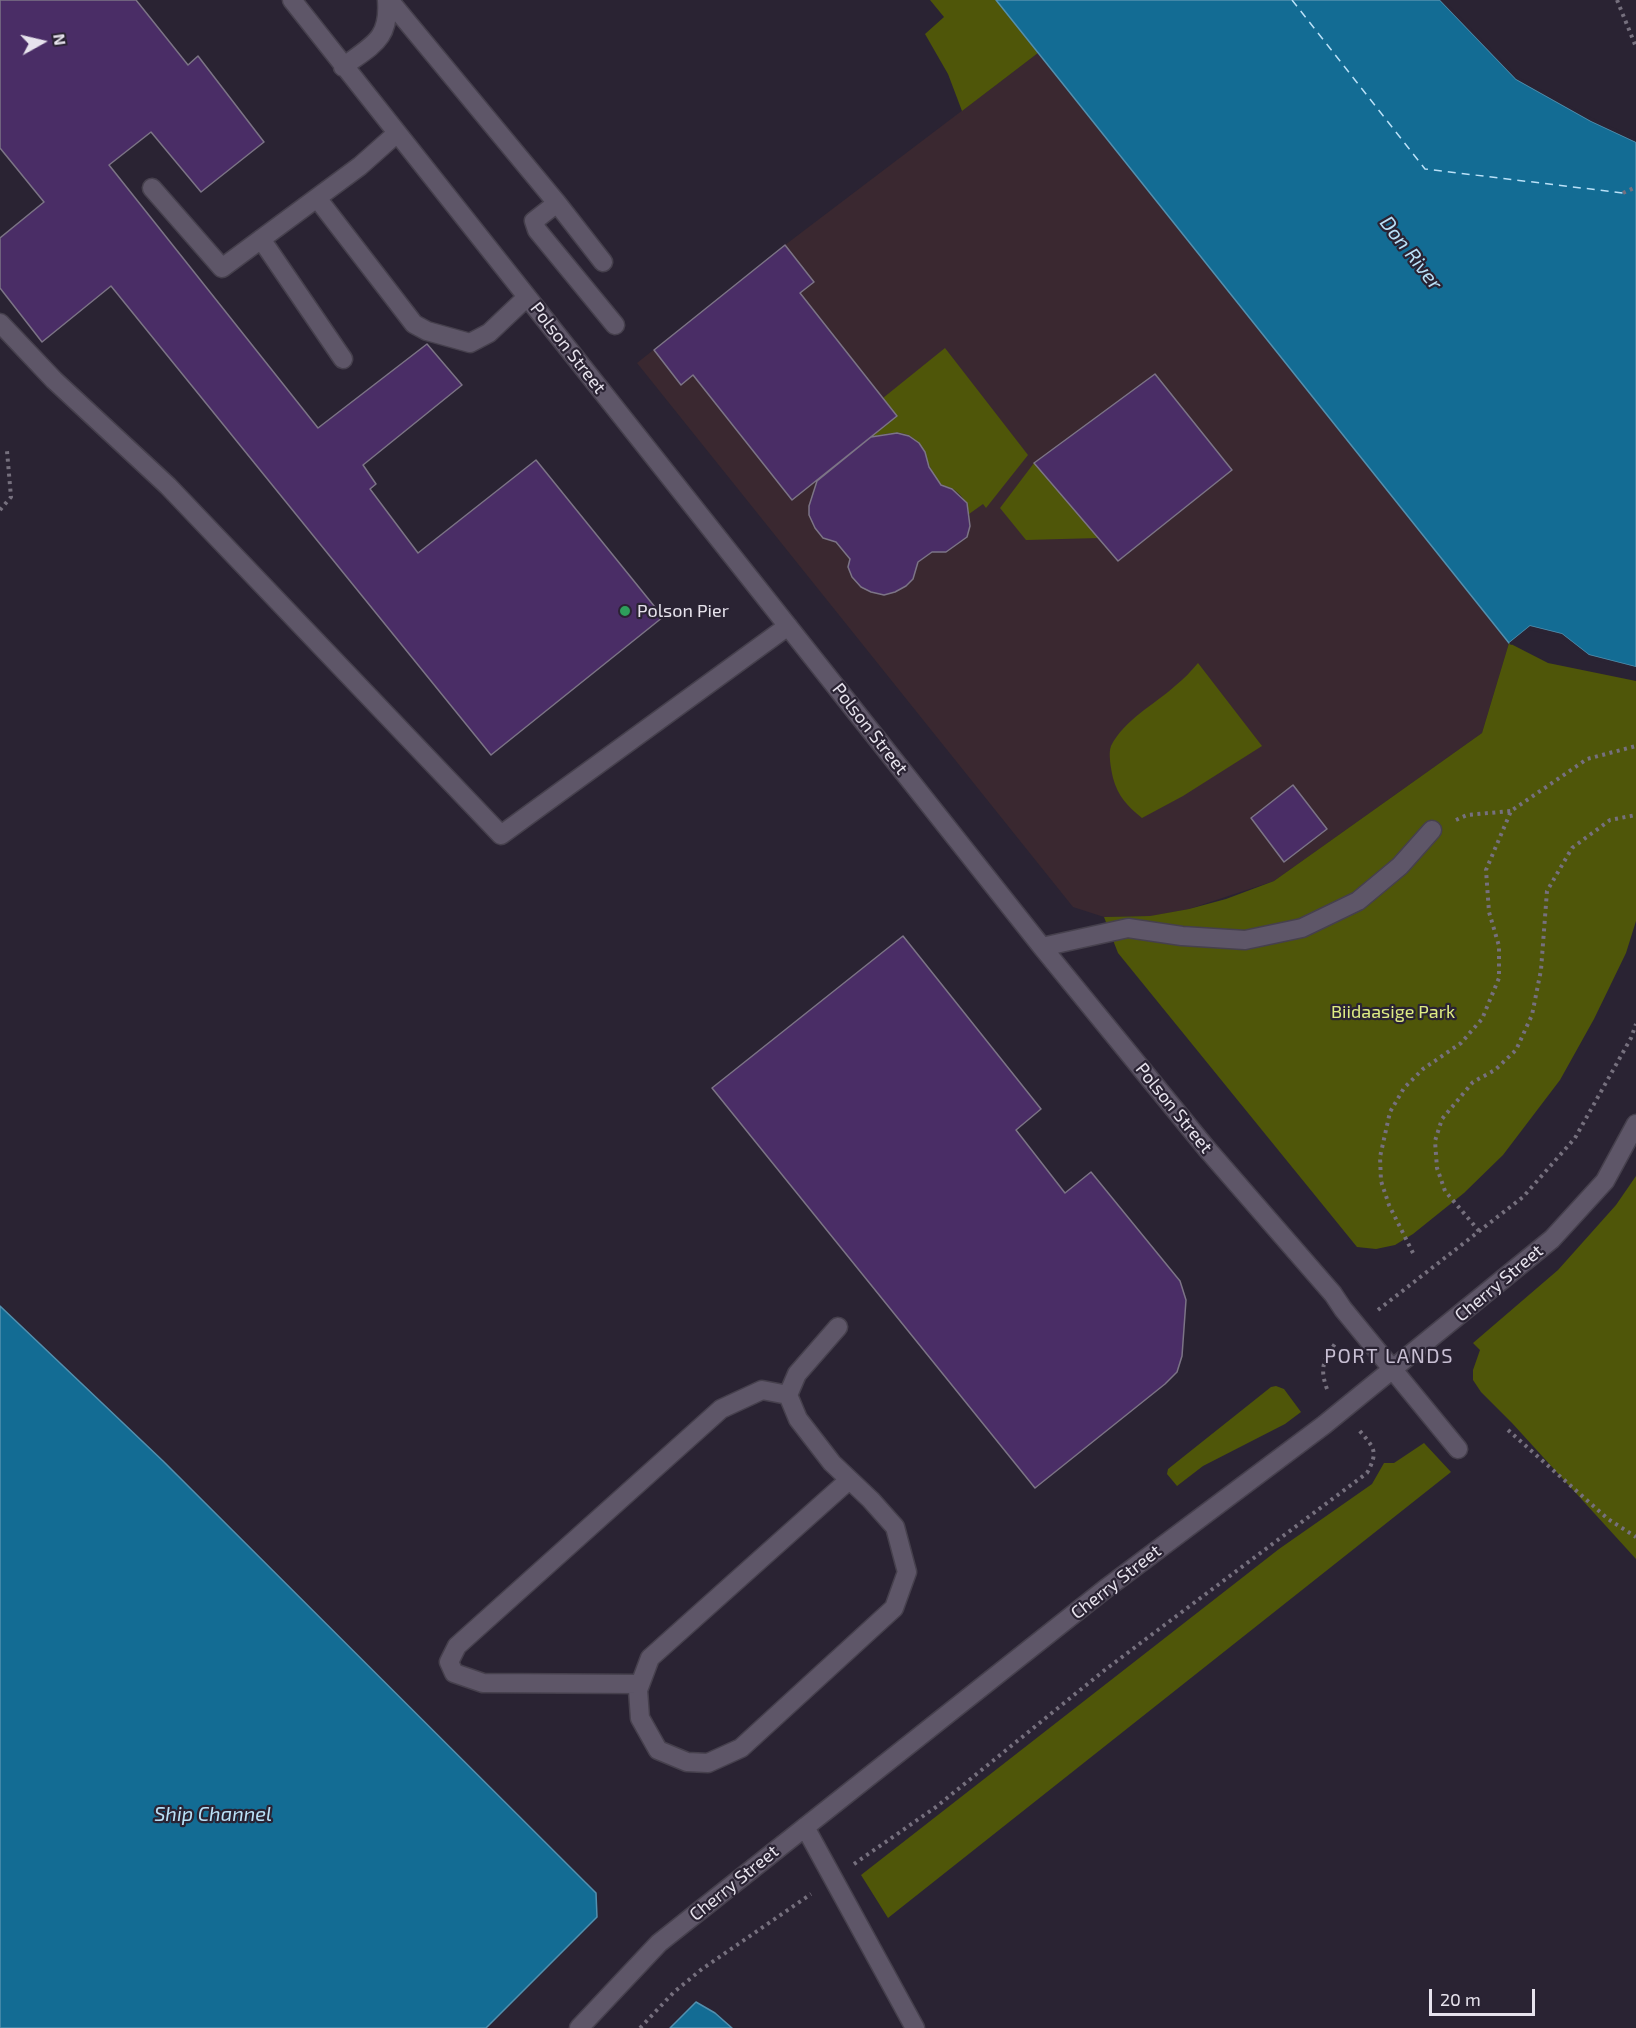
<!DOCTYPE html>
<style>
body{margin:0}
#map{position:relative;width:1636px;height:2028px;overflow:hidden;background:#2a2333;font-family:"Exo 2",sans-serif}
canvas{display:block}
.north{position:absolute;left:12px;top:12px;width:60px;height:60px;-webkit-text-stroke:4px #2a2333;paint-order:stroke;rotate:82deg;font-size:16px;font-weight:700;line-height:24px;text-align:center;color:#e7e3ed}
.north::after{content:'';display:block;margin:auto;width:21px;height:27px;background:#e7e3ed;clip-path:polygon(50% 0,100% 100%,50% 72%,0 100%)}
.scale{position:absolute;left:1429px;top:1989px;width:106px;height:27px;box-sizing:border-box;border:3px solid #e7e3ed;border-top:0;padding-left:8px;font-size:18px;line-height:21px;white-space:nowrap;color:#e7e3ed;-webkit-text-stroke:4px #2a2333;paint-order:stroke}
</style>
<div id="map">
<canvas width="1636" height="2028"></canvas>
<div class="north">N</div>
<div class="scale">20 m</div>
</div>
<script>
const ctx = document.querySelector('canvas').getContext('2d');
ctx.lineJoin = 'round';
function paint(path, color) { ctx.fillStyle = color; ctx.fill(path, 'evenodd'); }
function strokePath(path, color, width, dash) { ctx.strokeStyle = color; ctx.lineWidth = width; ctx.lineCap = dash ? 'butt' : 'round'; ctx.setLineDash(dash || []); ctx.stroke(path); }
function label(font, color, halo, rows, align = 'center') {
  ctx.font = font + ' "Exo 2",sans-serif'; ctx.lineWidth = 4.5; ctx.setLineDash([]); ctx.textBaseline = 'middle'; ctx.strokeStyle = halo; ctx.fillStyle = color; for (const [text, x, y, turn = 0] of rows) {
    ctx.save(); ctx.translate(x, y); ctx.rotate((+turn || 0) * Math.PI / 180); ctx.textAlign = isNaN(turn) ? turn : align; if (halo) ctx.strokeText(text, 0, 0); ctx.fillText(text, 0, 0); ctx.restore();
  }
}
paint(new Path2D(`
 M 1038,53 L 1509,643 L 1482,733 L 1274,881 L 1189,909 L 1151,916 L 1104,917 L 1073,907 L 637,363 L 785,245 Z`), '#3a2830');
paint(new Path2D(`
 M 930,0 L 996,0 L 1038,53 L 962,111 L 948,74 L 925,34 L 944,17 Z
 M 945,348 L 1028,455 L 986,508 L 983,504 L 969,514 C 968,503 961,493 951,488 C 946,486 942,486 939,482 C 928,468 923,442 908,435 C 896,430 883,435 871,437 L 897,416 L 883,398 Z
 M 1034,463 L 1099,538 L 1026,540 L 1000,508 Z
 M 1509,643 L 1548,663 L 1636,681 L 1636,921 L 1626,953 L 1594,1019 L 1560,1080 L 1503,1155 L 1464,1193 L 1413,1234 L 1395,1245 L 1376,1249 L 1357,1247 L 1118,953 L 1104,917 L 1150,916 L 1189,909 L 1226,899 L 1274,881 L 1482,733 Z
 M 1198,663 L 1262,746 L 1183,796 L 1142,818 C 1127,806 1118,796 1113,778 C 1111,769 1108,753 1111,746 C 1125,719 1154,705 1175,686 C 1184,679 1191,671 1198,663 Z
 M 1636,1176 L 1636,1559 L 1512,1423 L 1481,1392 L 1473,1380 L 1473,1370 L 1480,1350 L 1473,1343 L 1558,1270 L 1616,1205 Z
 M 1276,1386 L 1284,1389 L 1301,1412 L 1285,1424 L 1203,1466 L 1177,1486 L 1167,1474 L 1168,1469 L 1271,1387 Z
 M 1424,1443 L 1451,1472 L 888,1918 L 861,1875 L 1279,1549 L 1372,1484 L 1384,1463 L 1394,1463 Z`), '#4f5609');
const water = new Path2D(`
 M 996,0 L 1440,0 L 1516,79 L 1591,121 L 1636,142 L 1636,667 L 1589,655 L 1562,634 L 1530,626 L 1509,643 Z
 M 0,1306 L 163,1461 L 596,1893 L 597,1917 L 486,2028 L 0,2028 Z
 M 696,2002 L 715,2013 L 732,2028 L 670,2028 Z`);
paint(water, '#136c94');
strokePath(water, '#5390af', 1.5);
paint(new Path2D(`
 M 1440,0 L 1444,0 L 1518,77 L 1592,118 L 1636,138 L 1636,142 L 1591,121 L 1516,79 Z
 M 1530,626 L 1562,634 L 1589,655 L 1636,667 L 1636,670 L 1588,658 L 1561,637 L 1530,630 L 1511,645 L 1509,643 Z`), '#2a2333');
strokePath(new Path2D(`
 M 1292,0 L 1425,169 L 1623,193`), '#bae1f8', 1.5, [8, 6]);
const building = new Path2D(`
 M 0,0 L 136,0 L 188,65 L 198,56 L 264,142 L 201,192 L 151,132 L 109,165 L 318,428 L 427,344 L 462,385 L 363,465 L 376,484 L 370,489 L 418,553 L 536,460 L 663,617 L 491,755 L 111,286 L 42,342 L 0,288 L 0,238 L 44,202 L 0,148 Z
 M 785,245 L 814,282 L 800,293 L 897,416 L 792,500 L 693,375 L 681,385 L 654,350 Z
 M 1155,374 L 1232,470 L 1118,561 L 1034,463 Z
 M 897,433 L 909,436 L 919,443 L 925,452 L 929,467 L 941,485 L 952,489 L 967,503 L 970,526 L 967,537 L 946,552 L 932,552 L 918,562 L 913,579 L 906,586 L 895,592 L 884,595 L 871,592 L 861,587 L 852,577 L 848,567 L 850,559 L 836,542 L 823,538 L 815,528 L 809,515 L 809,506 L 817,481 L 871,437 Z
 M 1293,785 L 1327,829 L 1284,862 L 1251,818 Z
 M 903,936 L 1041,1109 L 1016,1130 L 1065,1193 L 1091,1172 L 1180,1281 L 1186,1300 L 1182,1356 L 1177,1372 L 1165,1384 L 1035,1488 L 712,1088 Z`);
paint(building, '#4a2d66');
strokePath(building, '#7c7486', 1.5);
const minor = new Path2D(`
 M 292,0 L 1042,947 L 1207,1149 L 1333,1294 L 1343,1309 L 1458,1449
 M 389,0 L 557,203 L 534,221 L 537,230 L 615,325
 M 343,67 C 372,45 390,40 387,0
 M 152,188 L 222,268 L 360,166 L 396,134
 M 317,198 L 414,324 L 427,331 L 470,343 L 489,333 L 527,297
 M 557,203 L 603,262
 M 261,239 L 343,359
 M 0,323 L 54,380 L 168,486 L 501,835 L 788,626
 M 1042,947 L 1128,928 L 1182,936 L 1245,940 L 1302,928 L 1358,901 L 1400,866 L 1432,830
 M 838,1327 L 797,1374 L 788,1395 L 798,1419 L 832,1463 L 871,1500 L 895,1527 L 907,1572 L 894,1608 L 741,1748 L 708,1763 L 687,1762 L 658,1750 L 640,1718 L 638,1690 L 650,1658 L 849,1480
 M 640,1684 L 483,1683 L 454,1673 L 449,1662 L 457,1646 L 721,1409 L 762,1390 L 788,1395
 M 805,1827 L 915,2028
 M 579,2028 L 659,1943 L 1104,1590 L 1324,1425 L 1552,1239 L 1605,1181 L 1636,1124`);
strokePath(minor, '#46404d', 21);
strokePath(new Path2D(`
 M 1617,0 L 1636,47
 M 1623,193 L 1636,187
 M 0,510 L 11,497 L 7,451
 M 1456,820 L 1467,815 L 1511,811
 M 1479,1231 L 1445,1191 L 1437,1168 L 1435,1141 L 1442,1119 L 1473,1082 L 1495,1070 L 1516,1050 L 1532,1015 L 1541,970 L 1547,891 L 1572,848 L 1610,820 L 1636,815
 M 1413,1253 L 1389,1205 L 1381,1181 L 1380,1157 L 1390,1112 L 1404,1088 L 1423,1069 L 1461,1043 L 1482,1019 L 1499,978 L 1499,946 L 1489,912 L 1486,870 L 1511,811 L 1587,759 L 1636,746
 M 1378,1310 L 1523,1197 L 1575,1138 L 1631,1038 L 1636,1024
 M 1327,1389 C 1319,1367 1324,1359 1337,1341
 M 1508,1430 L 1608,1519 L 1636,1537
 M 854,1864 L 936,1807 L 1106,1669 L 1367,1473 C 1379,1451 1374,1448 1359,1430
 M 640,2028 L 674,1992 L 702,1969 L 811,1894`), '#76707e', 4, [3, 4.5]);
strokePath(minor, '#5e5668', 18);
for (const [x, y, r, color] of [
 [625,611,6,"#2e9e5b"]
]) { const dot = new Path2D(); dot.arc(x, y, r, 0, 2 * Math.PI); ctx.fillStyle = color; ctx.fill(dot); strokePath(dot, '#2a2333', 2); }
label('18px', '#e7e3ed', '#2a2333', [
 ["Polson Street",568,348,52],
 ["Polson Street",870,729,52],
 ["Polson Street",1174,1108,51],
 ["Cherry Street",1499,1283,-40],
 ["Cherry Street",1116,1582,-38],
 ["Cherry Street",734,1883,-39]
]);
label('18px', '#e7e3ed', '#2a2333', [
 ["Polson Pier",637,611]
], 'left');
label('18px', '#dfec84', '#2a2333', [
 ["Biidaasige Park",1393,1012]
]);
label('italic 20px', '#bae1f8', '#2a2333', [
 ["Don River",1411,253,52],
 ["Ship Channel",213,1814]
]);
ctx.letterSpacing = '1.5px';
label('20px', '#c8bfd3', '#2a2333', [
 ["PORT LANDS",1389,1356]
]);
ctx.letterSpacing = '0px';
</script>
